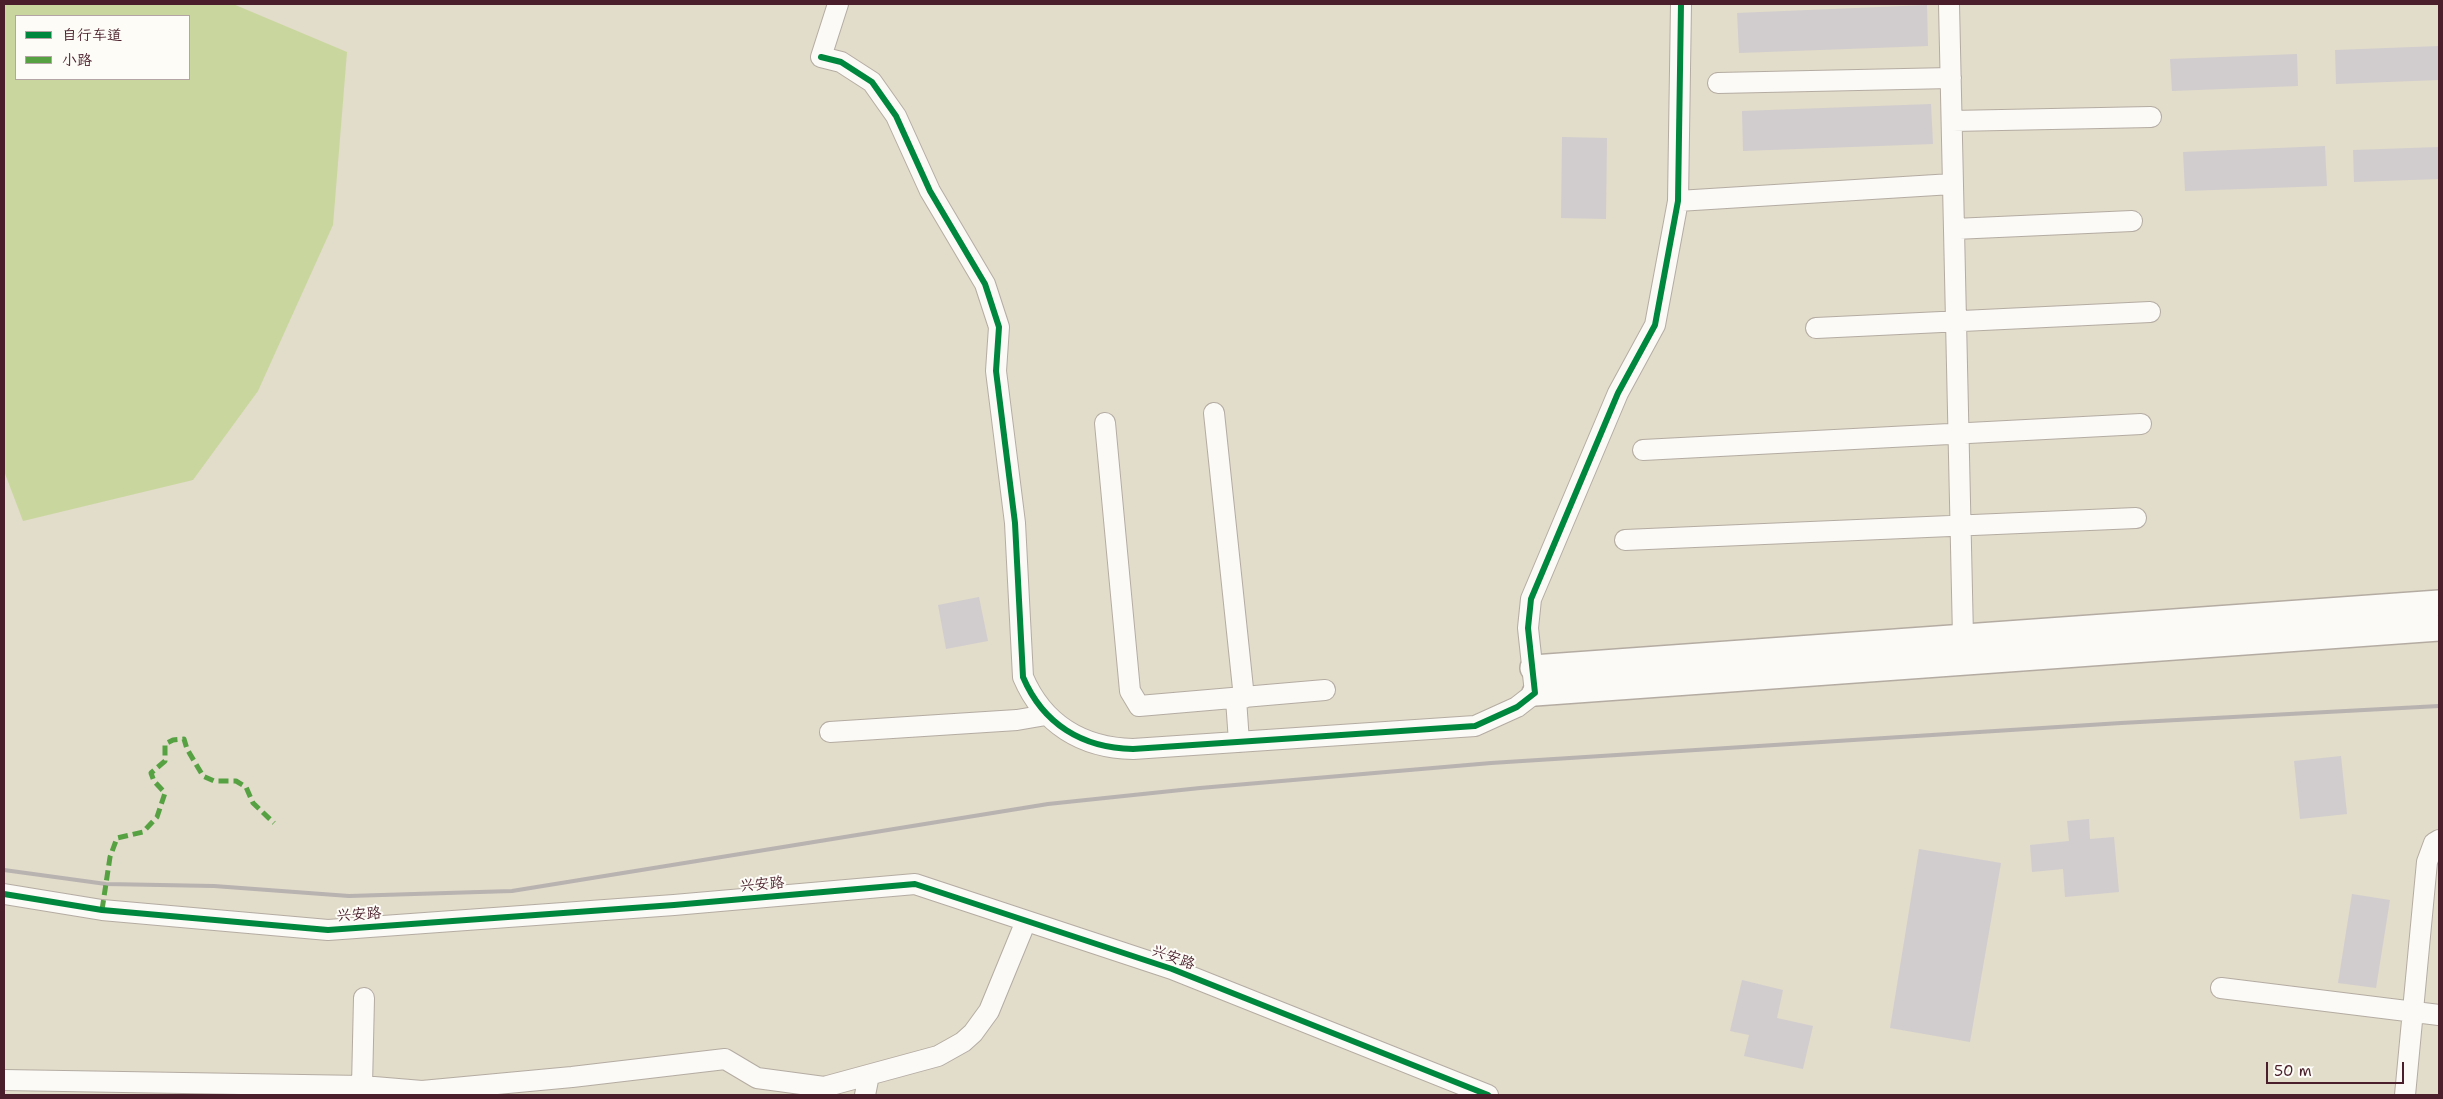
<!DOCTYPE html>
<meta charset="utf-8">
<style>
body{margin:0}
#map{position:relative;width:2443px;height:1099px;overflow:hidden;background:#e2dcca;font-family:"Shantell Sans","LXGW WenKai TC",sans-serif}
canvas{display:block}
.frame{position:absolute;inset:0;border:5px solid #4a1f2b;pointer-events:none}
.legend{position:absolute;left:15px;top:15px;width:175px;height:65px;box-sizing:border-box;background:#fdfcf7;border:1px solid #b5a4a5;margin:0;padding:6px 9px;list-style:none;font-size:15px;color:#4a1f2b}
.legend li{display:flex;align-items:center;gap:10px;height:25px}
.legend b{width:25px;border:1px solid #b5a4a5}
.scale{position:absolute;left:2266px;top:1062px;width:138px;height:22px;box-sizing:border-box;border:2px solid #4a1f2b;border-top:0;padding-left:6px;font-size:15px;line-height:18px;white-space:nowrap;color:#4a1f2b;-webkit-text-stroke:4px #fdfcf7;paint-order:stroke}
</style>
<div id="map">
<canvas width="2443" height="1099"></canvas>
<div class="frame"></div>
<ul class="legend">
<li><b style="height:6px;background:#00873e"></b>自行车道</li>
<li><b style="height:6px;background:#56a243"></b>小路</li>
</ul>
<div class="scale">50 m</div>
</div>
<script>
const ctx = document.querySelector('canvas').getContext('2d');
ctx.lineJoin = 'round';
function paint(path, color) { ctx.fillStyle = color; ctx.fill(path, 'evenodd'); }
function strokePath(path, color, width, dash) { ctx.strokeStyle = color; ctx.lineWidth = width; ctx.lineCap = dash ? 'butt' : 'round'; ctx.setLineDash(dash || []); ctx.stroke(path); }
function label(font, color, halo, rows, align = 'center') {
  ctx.font = font + ' "Shantell Sans","LXGW WenKai TC",sans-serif'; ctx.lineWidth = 4; ctx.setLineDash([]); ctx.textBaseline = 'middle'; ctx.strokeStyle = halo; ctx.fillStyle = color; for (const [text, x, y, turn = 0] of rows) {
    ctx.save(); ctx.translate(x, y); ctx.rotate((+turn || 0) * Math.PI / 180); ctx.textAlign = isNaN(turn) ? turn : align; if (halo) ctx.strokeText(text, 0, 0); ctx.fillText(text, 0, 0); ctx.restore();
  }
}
paint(new Path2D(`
 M 4,4 L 233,4 L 347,52 L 333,225 L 258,391 L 193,480 L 23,521 L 4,471 ZM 189,16 L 189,79 L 16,79 L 16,16 Z`), '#c9d79e');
paint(new Path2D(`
 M 1927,5 L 1928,46 L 1739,53 L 1737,13 Z
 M 2439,46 L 2439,80 L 2336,84 L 2335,50 Z
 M 2297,54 L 2298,86 L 2172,91 L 2170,59 Z
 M 1931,104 L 1933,144 L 1743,151 L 1742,111 Z
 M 1562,137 L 1607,138 L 1606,219 L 1561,218 Z
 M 2325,146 L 2327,186 L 2185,191 L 2183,152 Z
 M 2439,147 L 2439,179 L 2354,182 L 2353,150 Z
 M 979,597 L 988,641 L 946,649 L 938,605 Z
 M 2341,756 L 2347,814 L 2300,819 L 2294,761 Z
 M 2089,819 L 2090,839 L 2114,837 L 2119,892 L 2065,897 L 2063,869 L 2032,872 L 2030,845 L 2069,841 L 2067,821 Z
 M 1919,849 L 2001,863 L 1970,1042 L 1890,1028 Z
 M 2352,894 L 2390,900 L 2376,988 L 2338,983 Z
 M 1742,980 L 1783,990 L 1777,1018 L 1813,1026 L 1803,1069 L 1744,1056 L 1749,1035 L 1730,1031 Z`), '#d1cdce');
const minor = new Path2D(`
 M 838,4 L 821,57 L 841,62 L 872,82 L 896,116 L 930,191 L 985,284 L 999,327 L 996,371 L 1015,523 L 1023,677 C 1043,724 1082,748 1133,749 L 1475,726 L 1517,707 L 1535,693 L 1528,628 L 1531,599 L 1618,393 L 1655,325 L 1678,201 L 1681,4
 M 1949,4 L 1963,637
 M 1718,83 L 1951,78
 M 1952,121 L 2151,117
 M 1678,201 L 1952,184
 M 1954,229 L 2132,221
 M 1816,328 L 2150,312
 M 1214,413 L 1244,698
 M 1105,423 L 1130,691 L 1139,706 L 1325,690
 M 1643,450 L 2141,424
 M 1625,540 L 2136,518
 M 1236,699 L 1239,742
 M 830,732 L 1017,720 L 1046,715
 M 4,894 L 102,910 L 328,930 L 674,905 L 915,884 L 1172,969 L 1488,1095
 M 2221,988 L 2439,1015
 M 4,1080 L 362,1086 L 422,1091 L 572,1077 L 725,1059 L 757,1078 L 824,1087 L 938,1056 L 963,1042 L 973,1033 L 989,1011 L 1026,921
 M 362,1086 L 364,998
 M 865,1095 L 869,1075
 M 2405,1095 L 2427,862 L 2434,843 L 2439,840`);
const major = new Path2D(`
 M 1533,668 L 2439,603
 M 1535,693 L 2439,628`);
strokePath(minor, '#b4aca2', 22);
strokePath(major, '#b4aca2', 28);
strokePath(minor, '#fbfaf7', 20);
strokePath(major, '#fbfaf7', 25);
strokePath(new Path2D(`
 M 4,870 L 106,884 L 214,886 L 349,896 L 512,891 L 1048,804 L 1200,788 L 1491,763 L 2121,723 L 2439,706`), '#b8b2b1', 4);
strokePath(new Path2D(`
 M 102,910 L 110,857 L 117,838 L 143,832 L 157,817 L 165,793 L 154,781 L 151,773 L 165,761 L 165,744 L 173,740 L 184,739 L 187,749 L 203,776 L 214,781 L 236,781 L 246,787 L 253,803 L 274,823`), '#56a243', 5, [10, 5]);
strokePath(new Path2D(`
 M 821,57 L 841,62 L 872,82 L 896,116 L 930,191 L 985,284 L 999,327 L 996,371 L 1015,523 L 1023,677 C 1043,724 1082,748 1133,749 L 1475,726 L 1517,707 L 1535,693 L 1528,628 L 1531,599 L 1618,393 L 1655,325 L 1678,201 L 1681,4
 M 4,894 L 102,910 L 328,930 L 674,905 L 915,884 L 1172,969 L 1488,1095`), '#00873e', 6);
label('15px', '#4a1f2b', '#fdfcf7', [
 ["兴安路",762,885,-5],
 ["兴安路",359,915,-4],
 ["兴安路",1173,958,20]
]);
</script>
